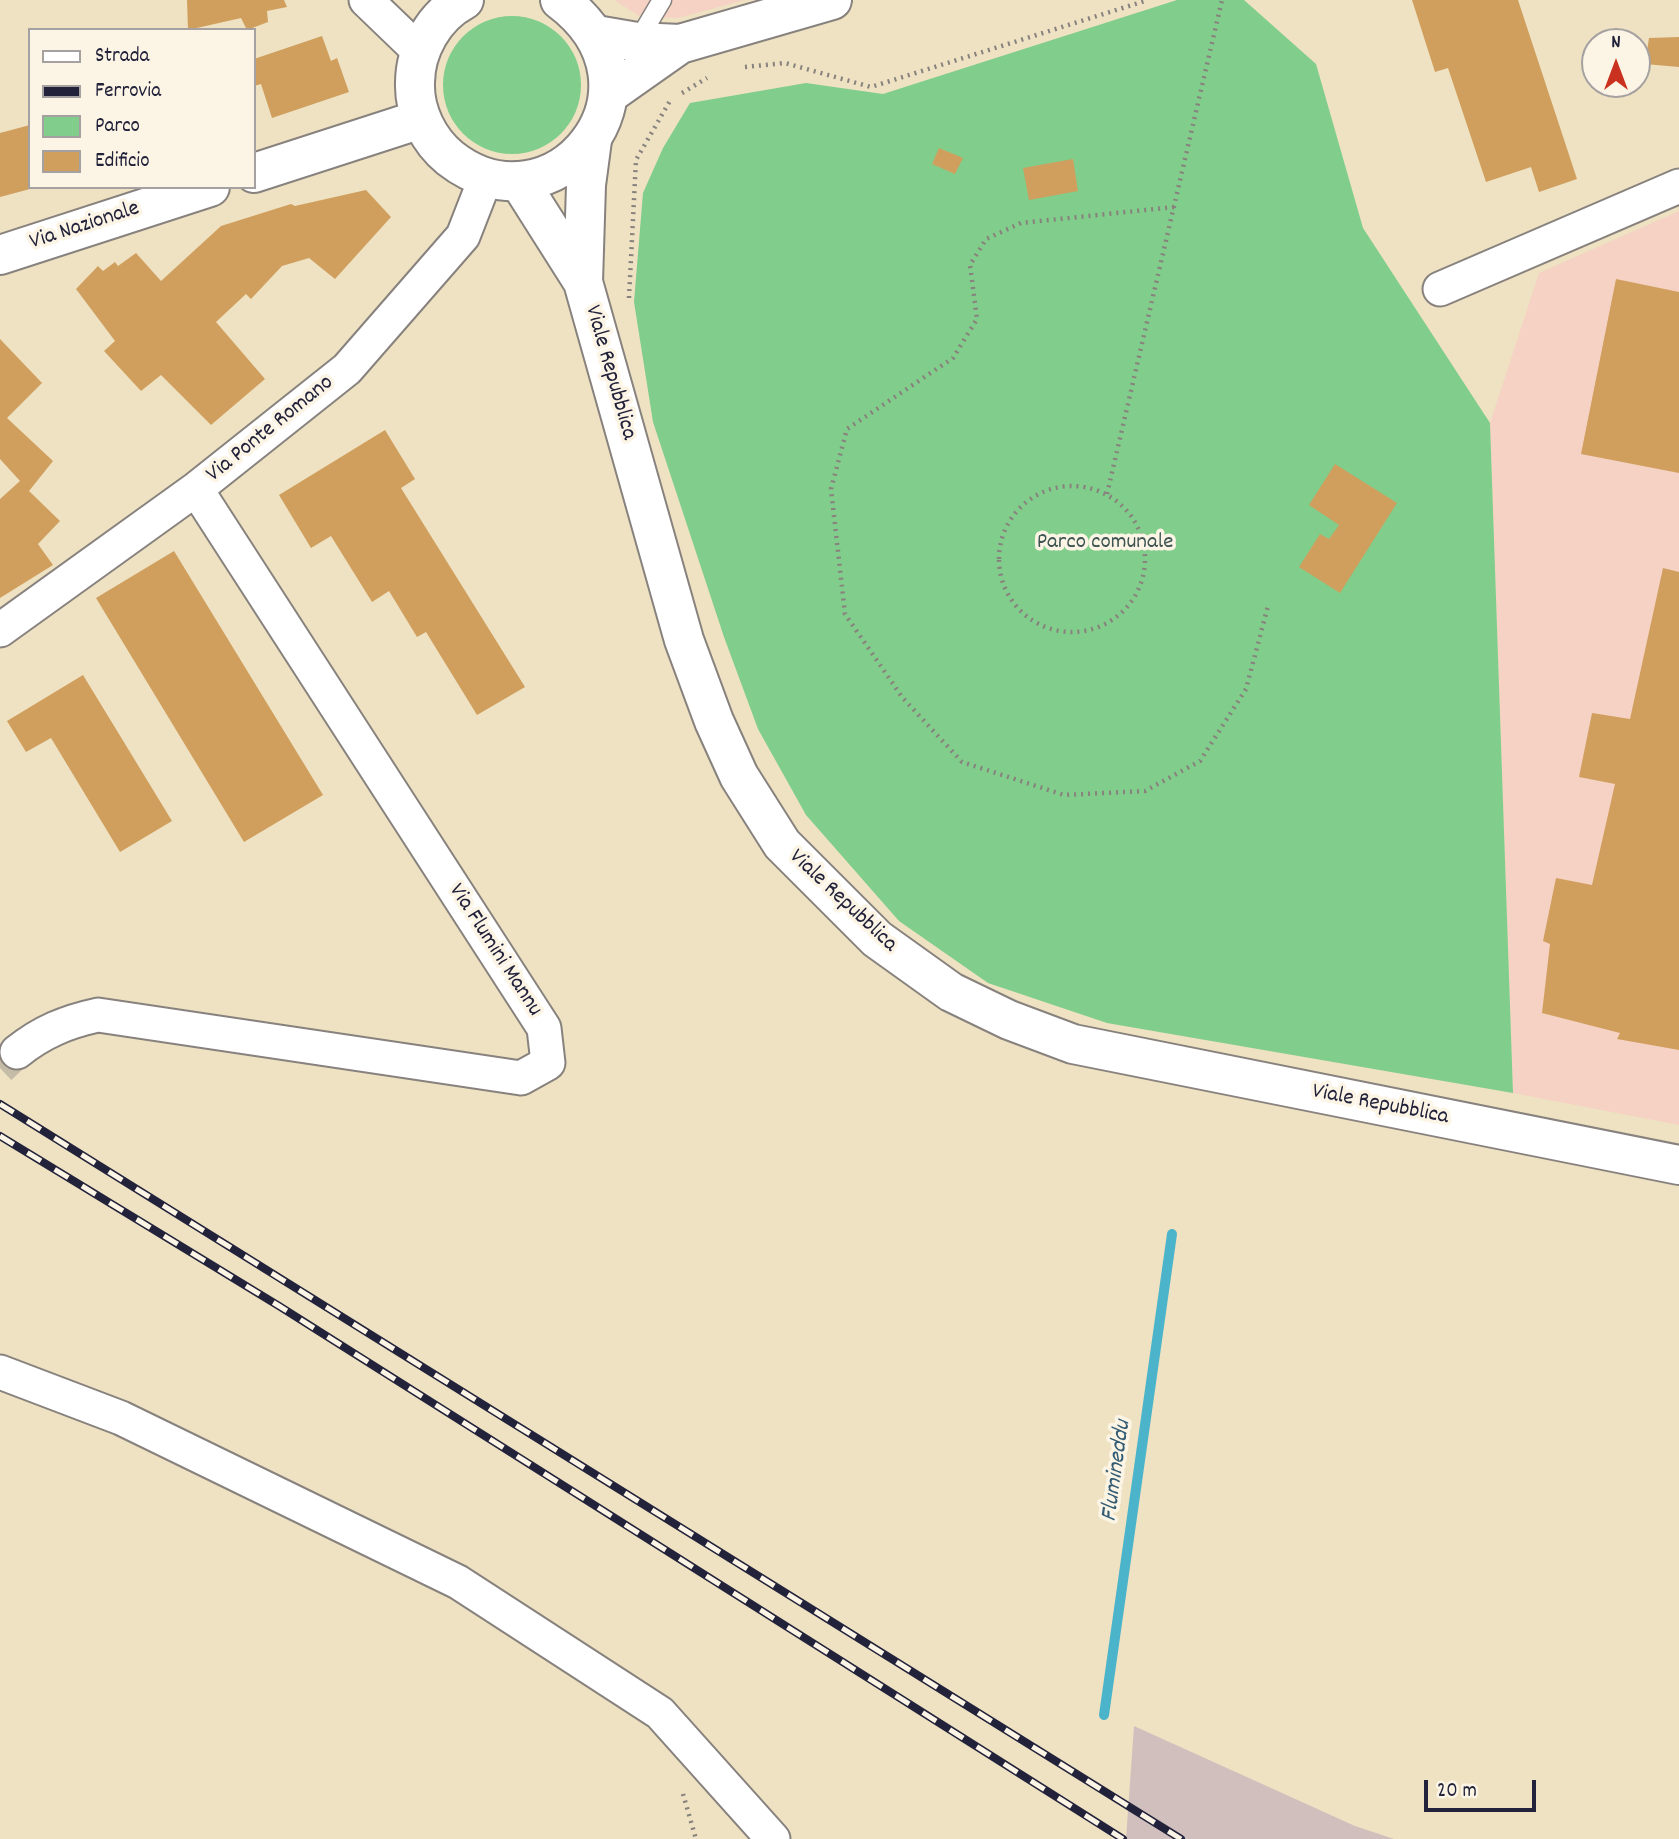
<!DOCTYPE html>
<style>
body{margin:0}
#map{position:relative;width:1679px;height:1839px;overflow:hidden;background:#eee2c2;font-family:Dekko,sans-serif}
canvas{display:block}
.legend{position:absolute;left:28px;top:28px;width:228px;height:161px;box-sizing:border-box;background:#fcf5e5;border:2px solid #a5a1a1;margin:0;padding:9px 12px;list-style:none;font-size:21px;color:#22223b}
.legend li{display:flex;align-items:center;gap:14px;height:35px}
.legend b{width:35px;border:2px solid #a5a1a1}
.north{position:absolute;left:1581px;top:28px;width:70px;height:70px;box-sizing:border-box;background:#fcf5e5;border:2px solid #a5a1a1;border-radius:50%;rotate:0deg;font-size:19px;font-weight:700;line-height:28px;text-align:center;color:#22223b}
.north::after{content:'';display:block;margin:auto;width:24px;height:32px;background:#c8321e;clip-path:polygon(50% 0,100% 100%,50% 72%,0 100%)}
.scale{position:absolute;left:1424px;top:1780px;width:112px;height:32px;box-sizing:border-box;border:4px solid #22223b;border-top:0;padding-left:9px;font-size:21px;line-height:24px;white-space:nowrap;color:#22223b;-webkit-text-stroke:5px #fcf5e5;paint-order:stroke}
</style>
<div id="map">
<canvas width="1679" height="1839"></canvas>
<ul class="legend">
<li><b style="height:9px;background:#fff"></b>Strada</li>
<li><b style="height:9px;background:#22223b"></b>Ferrovia</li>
<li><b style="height:19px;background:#81cd8b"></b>Parco</li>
<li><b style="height:19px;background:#d09f5e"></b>Edificio</li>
</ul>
<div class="north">N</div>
<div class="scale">20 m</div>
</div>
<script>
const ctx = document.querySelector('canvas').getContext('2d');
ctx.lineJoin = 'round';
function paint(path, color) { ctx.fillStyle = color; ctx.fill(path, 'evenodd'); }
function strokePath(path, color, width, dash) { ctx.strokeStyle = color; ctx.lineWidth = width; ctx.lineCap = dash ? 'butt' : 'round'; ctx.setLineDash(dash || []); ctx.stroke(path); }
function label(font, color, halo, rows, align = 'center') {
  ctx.font = font + ' Dekko,sans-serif'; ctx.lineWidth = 7; ctx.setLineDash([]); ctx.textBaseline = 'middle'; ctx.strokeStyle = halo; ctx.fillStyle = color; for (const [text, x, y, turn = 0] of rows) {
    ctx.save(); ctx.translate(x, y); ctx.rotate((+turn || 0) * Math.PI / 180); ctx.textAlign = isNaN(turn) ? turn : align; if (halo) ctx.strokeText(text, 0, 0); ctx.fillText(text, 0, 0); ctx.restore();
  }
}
paint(new Path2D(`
 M 614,0 L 745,0 L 678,18 L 641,17 Z
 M 1679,211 L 1679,1125 L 1513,1093 L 1490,423 L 1539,273 Z`), '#f5d2c3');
paint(new Path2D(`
 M 1134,1726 L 1355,1826 L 1394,1839 L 1126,1839 Z`), '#d1bfbd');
paint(new Path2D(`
 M 1177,0 L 1244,0 L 1316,64 L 1363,228 L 1490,423 L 1513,1093 L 1107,1023 L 988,983 L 899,921 L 806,815 L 758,729 L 724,637 L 653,422 L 634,302 L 643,193 L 663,148 L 690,103 L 806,83 L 883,94 Z
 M443 85a69 69 0 1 1 138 0a69 69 0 1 1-138 0Z`), '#81cd8b');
strokePath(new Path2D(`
 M 1104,1715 L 1172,1234`), '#4cb4ca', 10);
paint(new Path2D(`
 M 187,0 L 284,0 L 287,7 L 267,11 L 268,22 L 247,30 L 241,18 L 188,30 Z
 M 1412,0 L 1518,0 L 1577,179 L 1539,192 L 1531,167 L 1486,182 L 1448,68 L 1435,72 Z
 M 322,36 L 331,61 L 337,58 L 349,92 L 272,118 L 261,84 L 254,86 L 254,59 Z
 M 1679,37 L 1679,67 L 1645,64 L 1649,38 Z
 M 30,125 L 30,189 L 0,197 L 0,133 Z
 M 939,148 L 963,158 L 955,174 L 932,164 Z
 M 1073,159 L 1078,191 L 1029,200 L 1023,168 Z
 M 366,190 L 391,217 L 335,279 L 309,258 L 282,266 L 251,299 L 246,294 L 216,322 L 265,379 L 211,425 L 161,375 L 141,391 L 104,351 L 115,341 L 76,289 L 98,266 L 103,271 L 115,262 L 118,266 L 136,253 L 161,281 L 221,226 L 291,204 L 295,206 Z
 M 1616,279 L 1679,292 L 1679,473 L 1581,454 Z
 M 0,339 L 42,383 L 7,418 L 53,461 L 29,491 L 60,521 L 38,544 L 53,565 L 0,598 L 0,499 L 20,481 L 0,459 Z
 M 385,430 L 415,479 L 401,488 L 525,687 L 477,715 L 426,632 L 417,637 L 389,591 L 372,602 L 331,536 L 311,548 L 279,495 Z
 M 1335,464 L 1397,503 L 1340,593 L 1299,567 L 1320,534 L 1329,539 L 1339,525 L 1309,505 Z
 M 174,551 L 323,795 L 244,842 L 96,598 Z
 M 1663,568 L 1679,572 L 1679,1050 L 1617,1039 L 1620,1033 L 1542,1013 L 1550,944 L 1543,941 L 1556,878 L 1592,885 L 1615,784 L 1579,777 L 1592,713 L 1630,719 Z
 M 83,675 L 172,821 L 120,852 L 51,738 L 26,752 L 7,721 Z`), '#d09f5e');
strokePath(new Path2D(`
 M 0,1068 L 17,1052`), '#c5bca7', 33, [33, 17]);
const lane = new Path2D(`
 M 637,42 L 662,0`);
const street = new Path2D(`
 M 366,0 L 420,52
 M 1440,289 L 1679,186
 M 0,630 L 196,489 L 347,369 L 463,236 L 486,177
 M 17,1052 C 42,1032 66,1022 98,1015 L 521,1078 L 548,1063 L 544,1028 L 196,489
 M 0,1372 L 121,1418 L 458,1582 L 660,1713 L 773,1839`);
const secondary = new Path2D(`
 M 596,35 L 637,42 L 680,44 L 832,0
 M 609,94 L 680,44
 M 519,181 L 583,282 L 684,640 L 714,721 L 739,776 L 782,844 L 877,939 L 951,992 L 1009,1020 L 1073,1044 L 1679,1165
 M 583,282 L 586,185 L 592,140`);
const primary = new Path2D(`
 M 464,0 C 434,16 415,50 415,83 C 414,112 429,141 450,158 C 553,239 679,89 560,0
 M 254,173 L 421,119
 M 0,255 L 210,187`);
strokePath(lane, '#88827e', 21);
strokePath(street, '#88827e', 37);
strokePath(secondary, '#88827e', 42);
strokePath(primary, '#88827e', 42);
strokePath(new Path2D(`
 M 745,67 L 785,63 L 871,87 L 1148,0
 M 682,93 L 707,78
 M 1174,207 L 1021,223 L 986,239 L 970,265 L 977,319 L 953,358 L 847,429 L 831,489 L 845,614 L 902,697 L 962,762 L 1064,795 L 1145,791 L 1200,761 L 1246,689 L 1268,606
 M 629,298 L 636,160 L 671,99
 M999 559a73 73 0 1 1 146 0a73 73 0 1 1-146 0Z
 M 1107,494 L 1222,0
 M 683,1794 L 696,1839`), '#88827e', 4.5, [2, 5]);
strokePath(lane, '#fff', 18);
strokePath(street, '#fff', 33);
strokePath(secondary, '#fff', 38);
strokePath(primary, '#fff', 38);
const rail = new Path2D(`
 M 0,1104 L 1181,1839
 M 0,1136 L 279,1306 L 1123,1839`);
strokePath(rail, '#22223b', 8);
strokePath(rail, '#fcf5e5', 5, [16]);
label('23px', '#22223b', '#fcf5e5', [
 ["Via Nazionale",85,227,-18],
 ["Viale Repubblica",609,373,74],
 ["Via Ponte Romano",271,430,-39],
 ["Viale Repubblica",842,902,43],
 ["Via Flumini Mannu",494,951,57],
 ["Viale Repubblica",1380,1106,11]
]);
label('23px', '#3e5553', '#fcf5e5', [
 ["Parco comunale",1105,544]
]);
label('italic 24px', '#335c74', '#fcf5e5', [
 ["Flumineddu",1118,1471,-82]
]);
</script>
